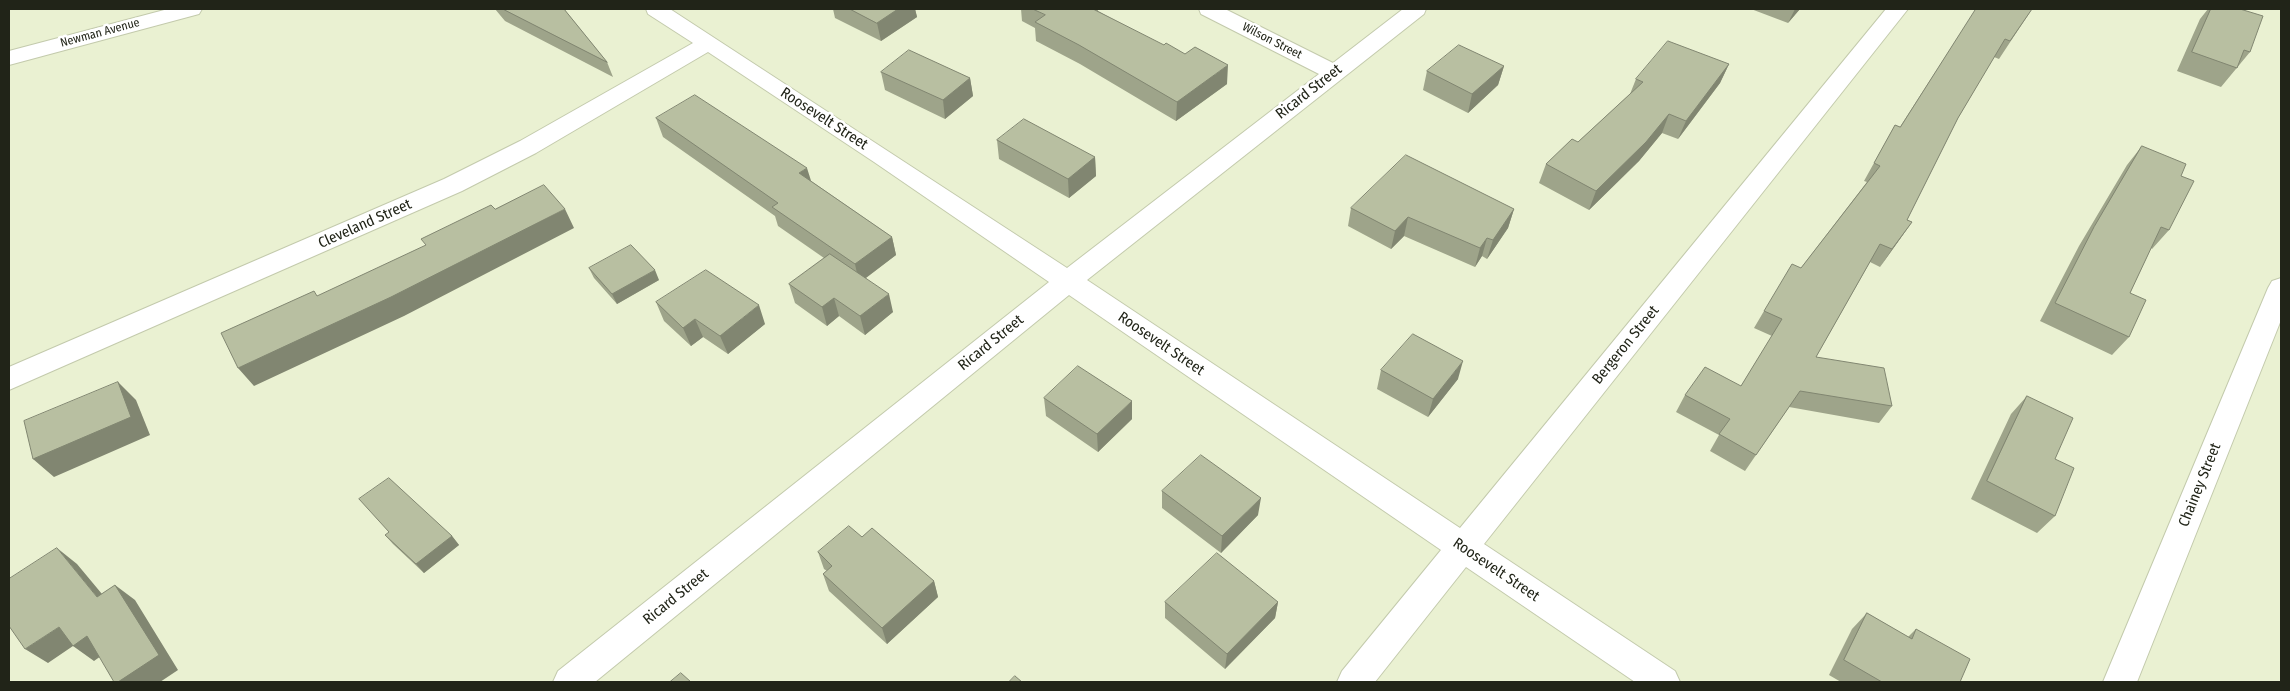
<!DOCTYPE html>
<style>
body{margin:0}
#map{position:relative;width:2290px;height:691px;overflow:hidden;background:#eaf1d2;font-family:"Fira Sans Condensed",sans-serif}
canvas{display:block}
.frame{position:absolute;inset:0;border:10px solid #212418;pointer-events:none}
</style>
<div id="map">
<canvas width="2290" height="691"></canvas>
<div class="frame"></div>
</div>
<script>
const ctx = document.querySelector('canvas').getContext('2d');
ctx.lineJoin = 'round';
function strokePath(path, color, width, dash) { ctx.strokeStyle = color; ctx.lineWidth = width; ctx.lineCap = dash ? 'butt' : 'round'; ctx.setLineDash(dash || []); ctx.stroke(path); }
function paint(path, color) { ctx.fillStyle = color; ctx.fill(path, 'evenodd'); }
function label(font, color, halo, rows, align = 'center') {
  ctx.font = font + ' "Fira Sans Condensed",sans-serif'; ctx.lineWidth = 5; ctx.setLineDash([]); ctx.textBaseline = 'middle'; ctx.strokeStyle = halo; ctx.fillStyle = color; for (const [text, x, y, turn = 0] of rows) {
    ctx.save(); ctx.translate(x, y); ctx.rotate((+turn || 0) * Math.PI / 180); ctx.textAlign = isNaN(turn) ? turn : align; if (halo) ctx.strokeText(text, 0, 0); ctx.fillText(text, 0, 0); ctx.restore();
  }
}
const minor = new Path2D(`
 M 646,9 L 670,9 L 1067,268 L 1319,74 L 1201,14 L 1199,9 L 1225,9 L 1333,63 L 1403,9 L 1426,9 L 1424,14 L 1087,280 L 1460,528 L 1886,9 L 1908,9 L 1484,544 L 1675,671 L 1680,682 L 1635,682 L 1466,567 L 1375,682 L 1337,682 L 1342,671 L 1441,550 L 1069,295 L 595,682 L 553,682 L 558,671 L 1049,282 L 874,162 L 708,52 L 536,153 L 462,191 L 9,390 L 9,367 L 444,179 L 520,141 L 693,43 L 648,14 Z
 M 2281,278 L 2281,320 L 2137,682 L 2103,682 L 2268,288 L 2272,281 Z`);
const secondary = new Path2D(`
 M 168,9 L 202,9 L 199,14 L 9,65 L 9,51 Z`);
strokePath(minor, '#c3caac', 2);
strokePath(secondary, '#c3caac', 2);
paint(minor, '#fff');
paint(secondary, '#fff');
paint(new Path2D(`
 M 495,9 L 564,9 L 607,62 L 613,77 L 505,21 Z
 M 833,9 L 915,9 L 917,17 L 881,41 L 835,18 Z
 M 1021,9 L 1098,9 L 1098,11 L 1227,84 L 1176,121 L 1080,64 L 1036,41 L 1035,28 L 1022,21 Z
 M 1751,9 L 1800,9 L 1788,23 Z
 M 1976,9 L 2032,9 L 1999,59 L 1994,57 L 1958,118 L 1907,220 L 1912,222 L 1880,267 L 1870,262 L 1816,357 L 1892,406 L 1879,423 L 1789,407 L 1745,471 L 1710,451 L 1719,435 L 1676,412 L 1685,395 L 1741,386 L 1772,336 L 1754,328 L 1764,311 L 1801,268 L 1867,182 L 1864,181 L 1895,125 L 1900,127 Z
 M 2208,9 L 2240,9 L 2250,52 L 2221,87 L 2177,71 L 2200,19 Z
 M 1729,64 L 1720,83 L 1678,139 L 1662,133 L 1639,161 L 1589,210 L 1539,183 L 1546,164 L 1578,142 L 1630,94 L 1636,79 Z
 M 1504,66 L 1498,85 L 1468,113 L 1423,90 L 1427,71 Z
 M 881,72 L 970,78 L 973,96 L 945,119 L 885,90 Z
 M 656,118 L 811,181 L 892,237 L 896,255 L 866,278 L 893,312 L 865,335 L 839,316 L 827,326 L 795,303 L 789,284 L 824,258 L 778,226 L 775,216 L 663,137 Z
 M 997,140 L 1095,157 L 1096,176 L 1069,198 L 999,159 Z
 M 2142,146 L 2181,176 L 2169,230 L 2152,249 L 2151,248 L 2130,293 L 2129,337 L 2112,355 L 2040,321 L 2079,246 L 2127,165 Z
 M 1351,208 L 1514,209 L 1508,228 L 1487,259 L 1482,256 L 1475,267 L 1404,236 L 1391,249 L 1348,226 Z
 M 589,268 L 659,280 L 617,304 L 594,278 Z
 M 656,302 L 765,324 L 728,354 L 703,337 L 691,346 L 664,321 Z
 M 1381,370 L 1458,379 L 1428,417 L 1377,389 Z
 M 2027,396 L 2055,516 L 2037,533 L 1971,499 L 2011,414 Z
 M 1044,398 L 1132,419 L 1098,452 L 1046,416 Z
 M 1162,491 L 1258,515 L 1221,553 L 1162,508 Z
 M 385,535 L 452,536 L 459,545 L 424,573 L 393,544 Z
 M 862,537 L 934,581 L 938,597 L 887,644 L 829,591 L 823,574 L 827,571 L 824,569 L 818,552 Z
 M 1165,602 L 1278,602 L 1275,618 L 1225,669 L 1165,618 Z
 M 1867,613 L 1908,637 L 1916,629 L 1960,682 L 1841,682 L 1829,675 L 1852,629 Z`), '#9ea48a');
paint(new Path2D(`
 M 898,9 L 915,9 L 917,17 L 881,41 L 877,23 Z
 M 1795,9 L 1800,9 L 1788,23 Z
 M 1729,64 L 1720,83 L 1678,139 L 1686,121 Z
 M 1228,65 L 1227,84 L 1176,121 L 1177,102 Z
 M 1504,66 L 1498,85 L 1468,113 L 1472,94 Z
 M 970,78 L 973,96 L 945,119 L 943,100 Z
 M 1669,114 L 1662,133 L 1639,161 L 1589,210 L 1596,191 Z
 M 1095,157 L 1096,176 L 1069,198 L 1068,179 Z
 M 807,168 L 813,187 L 799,173 Z
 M 565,209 L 574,228 L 404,316 L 254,386 L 238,368 Z
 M 1514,209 L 1508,228 L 1487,259 L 1493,240 Z
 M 1408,217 L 1404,236 L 1391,249 L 1395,231 Z
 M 1912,222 L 1900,239 L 1880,267 L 1892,249 Z
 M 892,237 L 896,255 L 859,283 L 855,264 Z
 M 1487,238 L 1482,256 L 1475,267 L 1480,248 Z
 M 655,270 L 659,280 L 617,304 L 612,294 Z
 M 889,294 L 893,312 L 865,335 L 860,316 Z
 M 834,298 L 839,316 L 827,326 L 822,307 Z
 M 759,305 L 765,324 L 728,354 L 720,336 Z
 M 695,319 L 703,337 L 691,346 L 683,328 Z
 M 1463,361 L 1458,379 L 1428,417 L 1433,399 Z
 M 118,382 L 136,400 L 150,435 L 54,477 L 33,459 Z
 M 1132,401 L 1132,419 L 1098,452 L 1097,434 Z
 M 1261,498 L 1258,515 L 1221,553 L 1222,536 Z
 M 452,536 L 459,545 L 424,573 L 416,564 Z
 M 57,548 L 77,564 L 117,612 L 97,597 Z
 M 934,581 L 938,597 L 887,644 L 882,628 Z
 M 115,585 L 135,600 L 178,670 L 160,682 L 118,682 Z
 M 1278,602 L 1275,618 L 1225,669 L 1227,654 Z
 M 59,627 L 87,636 L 108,651 L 94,661 L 73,646 L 48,663 L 25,649 Z`), '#818671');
const building = new Path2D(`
 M 503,9 L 564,9 L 607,62 Z
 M 850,9 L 898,9 L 877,23 Z
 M 1033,9 L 1093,9 L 1164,45 L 1166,43 L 1185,54 L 1195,47 L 1228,65 L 1177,102 L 1079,45 L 1035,22 L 1045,15 Z
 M 1976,9 L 2032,9 L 2010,41 L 2005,39 L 1958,118 L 1907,220 L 1912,222 L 1892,249 L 1880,244 L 1816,357 L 1884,368 L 1892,406 L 1800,391 L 1756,455 L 1719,434 L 1730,419 L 1685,395 L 1705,367 L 1741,386 L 1782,319 L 1764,311 L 1792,264 L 1801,268 L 1880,166 L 1874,163 L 1895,125 L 1900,127 Z
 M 2211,9 L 2240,9 L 2263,16 L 2250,52 L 2244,50 L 2237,68 L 2192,52 Z
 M 1668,41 L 1729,64 L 1686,121 L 1669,114 L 1646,142 L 1596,191 L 1546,164 L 1572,139 L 1578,142 L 1643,82 L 1636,79 Z
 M 1459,45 L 1504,66 L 1472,94 L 1427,71 Z
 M 909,50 L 970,78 L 943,100 L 881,72 Z
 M 695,95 L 807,168 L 799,173 L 892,237 L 855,264 L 772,207 L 778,203 L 656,118 Z
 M 1024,119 L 1095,157 L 1068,179 L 997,140 Z
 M 2142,146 L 2186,164 L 2181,176 L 2194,181 L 2169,230 L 2161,227 L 2130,293 L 2146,300 L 2129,337 L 2055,303 L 2094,227 Z
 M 1406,155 L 1514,209 L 1493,240 L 1487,238 L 1480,248 L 1408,217 L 1395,231 L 1351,208 Z
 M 544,185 L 565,209 L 391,297 L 238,368 L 221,333 L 314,291 L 317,296 L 426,245 L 421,239 L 491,205 L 495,209 Z
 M 631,245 L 655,270 L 612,294 L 589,268 Z
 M 830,254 L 889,294 L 860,316 L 834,298 L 822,307 L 789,284 Z
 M 706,270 L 759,305 L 720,336 L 695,319 L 683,328 L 656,302 Z
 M 1413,334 L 1463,361 L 1433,399 L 1381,370 Z
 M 1078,366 L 1132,401 L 1097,434 L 1044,398 Z
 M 118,382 L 131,417 L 33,459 L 24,421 Z
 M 2027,396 L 2073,418 L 2055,459 L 2074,468 L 2055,516 L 1987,481 Z
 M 1201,455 L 1261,498 L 1222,536 L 1162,491 Z
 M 389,478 L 452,536 L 416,564 L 385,535 L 389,532 L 359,499 Z
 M 849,526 L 862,537 L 872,528 L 934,581 L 882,628 L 823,574 L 832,566 L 818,552 Z
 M 57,548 L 97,597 L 115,585 L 159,655 L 118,682 L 114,682 L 87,636 L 73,646 L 59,627 L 25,649 L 9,626 L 9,579 Z
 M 1217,553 L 1278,602 L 1227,654 L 1165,602 Z
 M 1867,613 L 1912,639 L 1916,629 L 1970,659 L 1960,682 L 1882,682 L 1844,660 Z
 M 681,673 L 691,682 L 670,682 Z
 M 1015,676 L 1022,682 L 1009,682 Z`);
paint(building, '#b8bfa1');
strokePath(building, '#818671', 1);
label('12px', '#212418', '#fff', [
 ["Newman Avenue",100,33,-15],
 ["Wilson Street",1272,41,27]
]);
label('15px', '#212418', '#fff', [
 ["Ricard Street",1309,92,-38],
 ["Roosevelt Street",824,119,33],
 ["Cleveland Street",365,224,-24],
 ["Ricard Street",991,343,-39],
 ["Roosevelt Street",1161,344,34],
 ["Bergeron Street",1626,345,-51],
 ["Chainey Street",2200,485,-68],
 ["Roosevelt Street",1496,570,34],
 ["Ricard Street",676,597,-39]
]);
</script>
